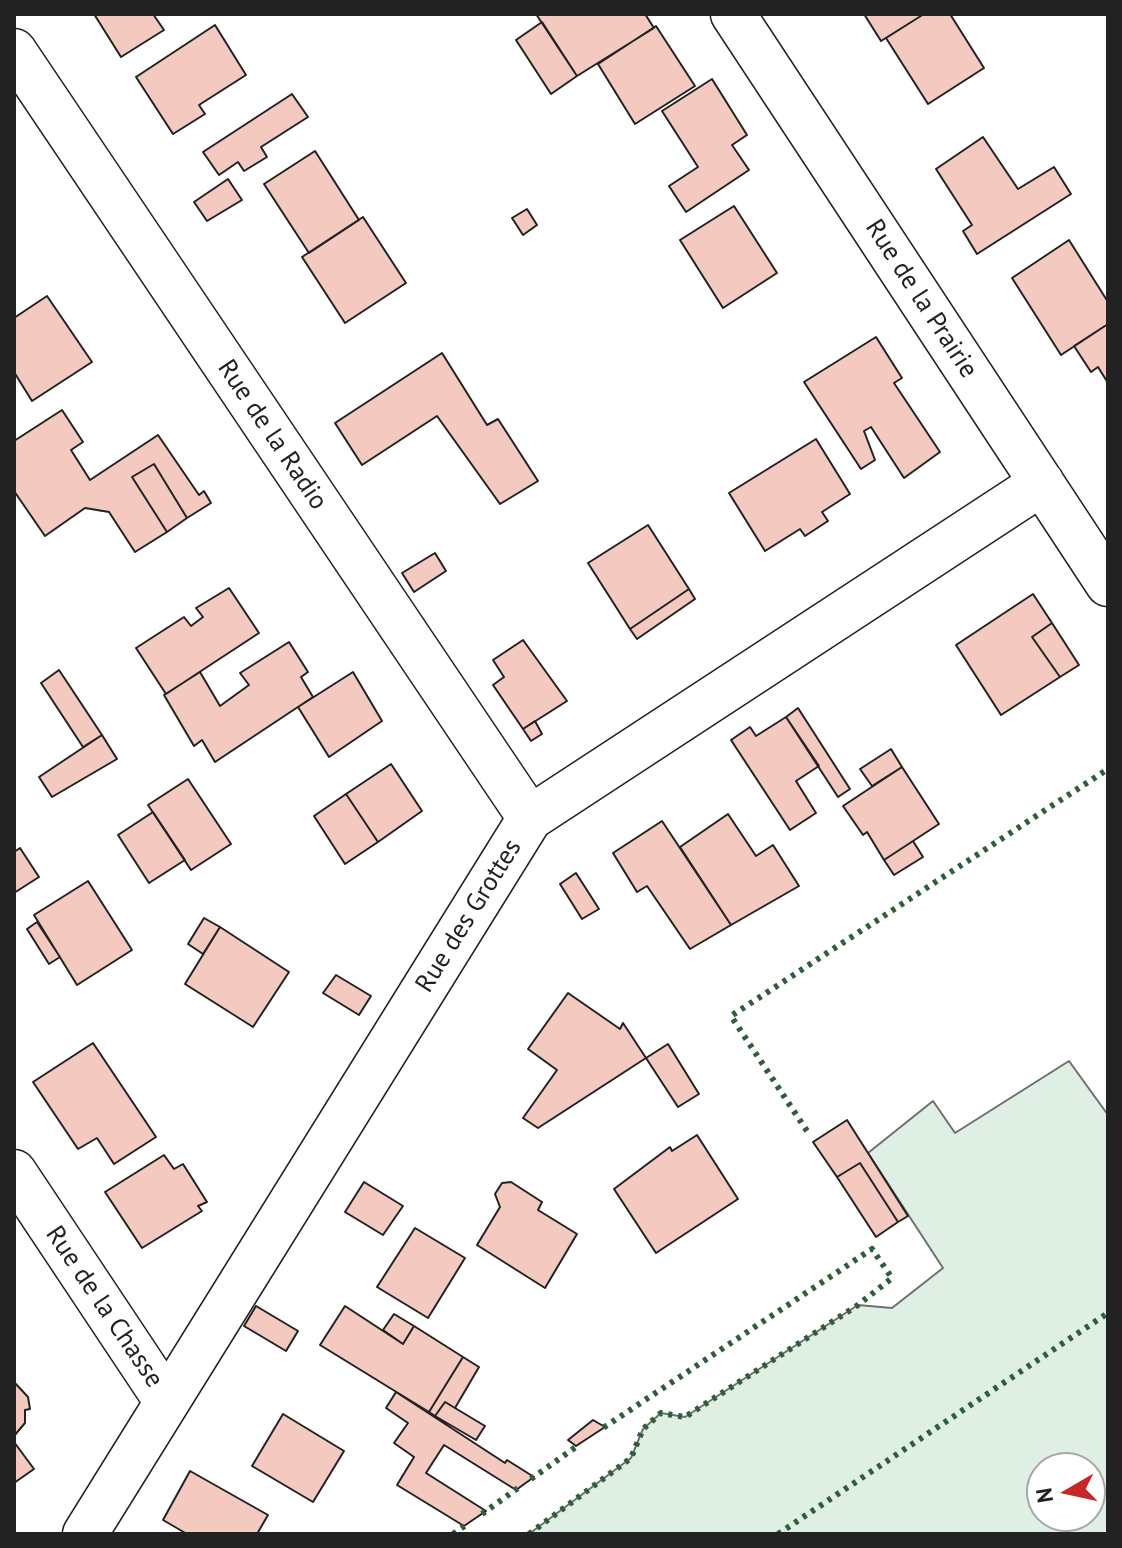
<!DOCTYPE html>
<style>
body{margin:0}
#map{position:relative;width:1122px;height:1548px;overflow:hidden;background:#fff;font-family:"PT Sans",sans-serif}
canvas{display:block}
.frame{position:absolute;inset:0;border:16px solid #222;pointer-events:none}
.north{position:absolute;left:1026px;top:1452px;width:80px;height:80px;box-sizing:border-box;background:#fff;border:2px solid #a7a7a7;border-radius:50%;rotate:261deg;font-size:22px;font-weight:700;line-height:32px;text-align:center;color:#222}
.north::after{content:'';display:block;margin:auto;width:28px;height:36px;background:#c62828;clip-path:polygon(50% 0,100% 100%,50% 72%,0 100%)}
</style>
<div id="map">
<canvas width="1122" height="1548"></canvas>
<div class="frame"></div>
<div class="north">N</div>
</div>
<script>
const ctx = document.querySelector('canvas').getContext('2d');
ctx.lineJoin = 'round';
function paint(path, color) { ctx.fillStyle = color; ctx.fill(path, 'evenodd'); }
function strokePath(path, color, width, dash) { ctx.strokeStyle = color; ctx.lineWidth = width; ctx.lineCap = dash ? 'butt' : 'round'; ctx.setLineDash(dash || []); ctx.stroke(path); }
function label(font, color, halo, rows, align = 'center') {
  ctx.font = font + ' "PT Sans",sans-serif'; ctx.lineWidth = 6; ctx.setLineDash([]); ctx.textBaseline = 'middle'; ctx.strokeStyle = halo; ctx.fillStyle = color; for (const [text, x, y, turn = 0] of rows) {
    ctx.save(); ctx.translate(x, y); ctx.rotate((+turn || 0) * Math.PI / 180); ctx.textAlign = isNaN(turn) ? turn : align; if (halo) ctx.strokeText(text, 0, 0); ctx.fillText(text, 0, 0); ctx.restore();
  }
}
const green = new Path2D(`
 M 1069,1061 L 1108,1115 L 1108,1534 L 529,1534 L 631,1458 L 643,1429 L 661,1413 L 685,1417 L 858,1305 L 892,1308 L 943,1268 L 868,1153 L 933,1101 L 955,1133 ZM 1042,1468 L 1090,1468 L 1090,1516 L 1042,1516 Z`);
paint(green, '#e0efe3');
strokePath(green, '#6f6f6f', 2);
const building = new Path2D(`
 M 94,14 L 153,14 L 164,30 L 121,57 Z
 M 536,14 L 645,14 L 654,28 L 577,76 Z
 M 864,14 L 924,14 L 881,41 Z
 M 924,14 L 950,14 L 984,68 L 928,104 L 886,38 Z
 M 542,22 L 577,76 L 551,94 L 516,40 Z
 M 215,25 L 246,75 L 199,105 L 205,114 L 173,134 L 136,77 Z
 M 656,26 L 695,86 L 635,124 L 598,64 Z
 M 712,79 L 747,135 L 732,145 L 749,170 L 686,212 L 669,186 L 698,167 L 662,111 Z
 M 292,94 L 308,117 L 261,147 L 267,157 L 244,171 L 238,162 L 219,175 L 203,152 Z
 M 983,137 L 1018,189 L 1054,167 L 1071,194 L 977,254 L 963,231 L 972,225 L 936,169 Z
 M 315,151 L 359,220 L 309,253 L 264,184 Z
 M 228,179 L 242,200 L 207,221 L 194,202 Z
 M 734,206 L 777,273 L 723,308 L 680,240 Z
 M 527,209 L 537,225 L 523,235 L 512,218 Z
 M 363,217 L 406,283 L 345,323 L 302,257 Z
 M 1069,240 L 1108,302 L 1108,324 L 1061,355 L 1012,278 Z
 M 47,296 L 92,362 L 32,401 L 14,372 L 14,318 Z
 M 1108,324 L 1108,383 L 1098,367 L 1091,372 L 1074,346 Z
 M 876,337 L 902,378 L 894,383 L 940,452 L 904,478 L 871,427 L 864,431 L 875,460 L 861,469 L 804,382 Z
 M 442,353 L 487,425 L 498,419 L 538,481 L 500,504 L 437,416 L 362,465 L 335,423 Z
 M 62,410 L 83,442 L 71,450 L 90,480 L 158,435 L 199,495 L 204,491 L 211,503 L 187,518 L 154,464 L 132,477 L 167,532 L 135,552 L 109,512 L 85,508 L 45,536 L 14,491 L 14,441 Z
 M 816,439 L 850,494 L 822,512 L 828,521 L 805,536 L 800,529 L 765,551 L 729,493 Z
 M 154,464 L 187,518 L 167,532 L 132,477 Z
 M 648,525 L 689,589 L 630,629 L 588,563 Z
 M 435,553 L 446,571 L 414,592 L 402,573 Z
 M 229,588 L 259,633 L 166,694 L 136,648 L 184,617 L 191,626 L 203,617 L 196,608 Z
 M 689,589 L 695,599 L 637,639 L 630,629 Z
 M 1033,594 L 1052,623 L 1032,637 L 1060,677 L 1001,715 L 956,645 Z
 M 1052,623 L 1079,665 L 1060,677 L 1032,637 Z
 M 523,640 L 567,701 L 523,729 L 493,685 L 504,677 L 493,660 Z
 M 289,642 L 308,672 L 301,677 L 313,697 L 215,762 L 202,740 L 194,746 L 164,695 L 200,672 L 220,706 L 249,685 L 240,673 Z
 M 59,670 L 102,735 L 83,747 L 41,683 Z
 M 353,672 L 382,721 L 329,757 L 298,707 Z
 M 798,708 L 850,789 L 838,797 L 786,717 Z
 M 786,717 L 819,766 L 796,781 L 816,813 L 790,830 L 731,740 L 750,727 L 756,736 Z
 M 535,721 L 542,734 L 531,741 L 523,729 Z
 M 102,735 L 117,759 L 52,797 L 39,777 Z
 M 891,749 L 902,767 L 872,786 L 860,769 Z
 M 391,764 L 422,811 L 378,842 L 346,794 Z
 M 902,767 L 939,824 L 884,860 L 867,832 L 863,835 L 843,806 Z
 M 188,779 L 231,844 L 191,870 L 148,805 Z
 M 346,794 L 378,842 L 345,864 L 314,816 Z
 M 153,812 L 185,860 L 149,883 L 118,835 Z
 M 728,814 L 756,856 L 773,845 L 799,886 L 731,925 L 680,847 Z
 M 662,821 L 731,925 L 690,949 L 647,886 L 637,892 L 613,853 Z
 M 913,841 L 923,857 L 894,875 L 884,860 Z
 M 20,848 L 39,877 L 14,893 L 14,852 Z
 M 576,873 L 599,909 L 582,919 L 560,884 Z
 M 88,881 L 132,950 L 77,985 L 34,915 Z
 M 204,918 L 220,927 L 203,954 L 188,944 Z
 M 37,922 L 60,957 L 49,964 L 27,929 Z
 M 220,927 L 289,972 L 253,1027 L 185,984 Z
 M 336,975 L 371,996 L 359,1015 L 323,993 Z
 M 568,993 L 620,1029 L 623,1023 L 646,1058 L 538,1128 L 523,1118 L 557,1070 L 528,1049 Z
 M 93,1043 L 156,1137 L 114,1164 L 97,1138 L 78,1149 L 33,1082 Z
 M 668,1044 L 699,1094 L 678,1107 L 646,1058 Z
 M 847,1120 L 908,1216 L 898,1222 L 860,1163 L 837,1177 L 813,1142 Z
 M 697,1135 L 738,1199 L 656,1253 L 614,1189 L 670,1147 L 672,1151 Z
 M 164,1155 L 174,1169 L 183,1164 L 207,1202 L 198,1206 L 202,1211 L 142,1248 L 105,1192 Z
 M 860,1163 L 898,1222 L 876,1237 L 837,1177 Z
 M 364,1182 L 403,1206 L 383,1235 L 345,1212 Z
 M 511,1182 L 542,1202 L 538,1210 L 577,1234 L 545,1288 L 477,1245 L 500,1207 L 495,1194 L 502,1183 Z
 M 415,1228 L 465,1258 L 428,1318 L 377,1287 Z
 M 256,1306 L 298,1331 L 286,1351 L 244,1326 Z
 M 345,1306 L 403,1344 L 414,1326 L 463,1357 L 429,1412 L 320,1345 Z
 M 394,1314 L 414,1326 L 403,1344 L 383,1330 Z
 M 463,1357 L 479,1367 L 455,1408 L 445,1402 L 435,1416 L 429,1412 Z
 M 14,1382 L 28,1397 L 30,1409 L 25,1410 L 25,1423 L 14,1436 Z
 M 396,1392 L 505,1463 L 507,1460 L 534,1477 L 516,1490 L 444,1445 L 426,1473 L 486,1511 L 464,1526 L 397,1485 L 414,1457 L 394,1443 L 408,1423 L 386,1408 Z
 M 445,1402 L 485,1426 L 476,1440 L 435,1416 Z
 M 283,1414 L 344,1451 L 313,1502 L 252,1466 Z
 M 593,1420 L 605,1427 L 576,1446 L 568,1440 Z
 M 14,1442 L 34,1469 L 14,1483 Z
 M 190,1471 L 268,1515 L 257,1534 L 187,1534 L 163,1520 Z`);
paint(building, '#f3c9c0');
strokePath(building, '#222', 2);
const street = new Path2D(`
 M 733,14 L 1108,584
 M 14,51 L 530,818
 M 14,1172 L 167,1402
 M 85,1534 L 530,818 L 1042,483`);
strokePath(street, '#222', 47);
strokePath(street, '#fff', 44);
strokePath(new Path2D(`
 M 807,1131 L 731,1016 L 1108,769
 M 531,1479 L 580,1444
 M 482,1514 L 518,1488
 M 453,1534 L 466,1525
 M 529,1534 L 631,1458 L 643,1429 L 661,1413 L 685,1417 L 858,1305 L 892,1278 L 872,1249 L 603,1428
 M 778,1534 L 1108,1313`), '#2f5e38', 6, [4, 6]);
label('26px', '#222', '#fff', [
 ["Rue de la Prairie",921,299,57],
 ["Rue de la Radio",272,435,56],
 ["Rue des Grottes",469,916,-58],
 ["Rue de la Chasse",104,1307,56]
]);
</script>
